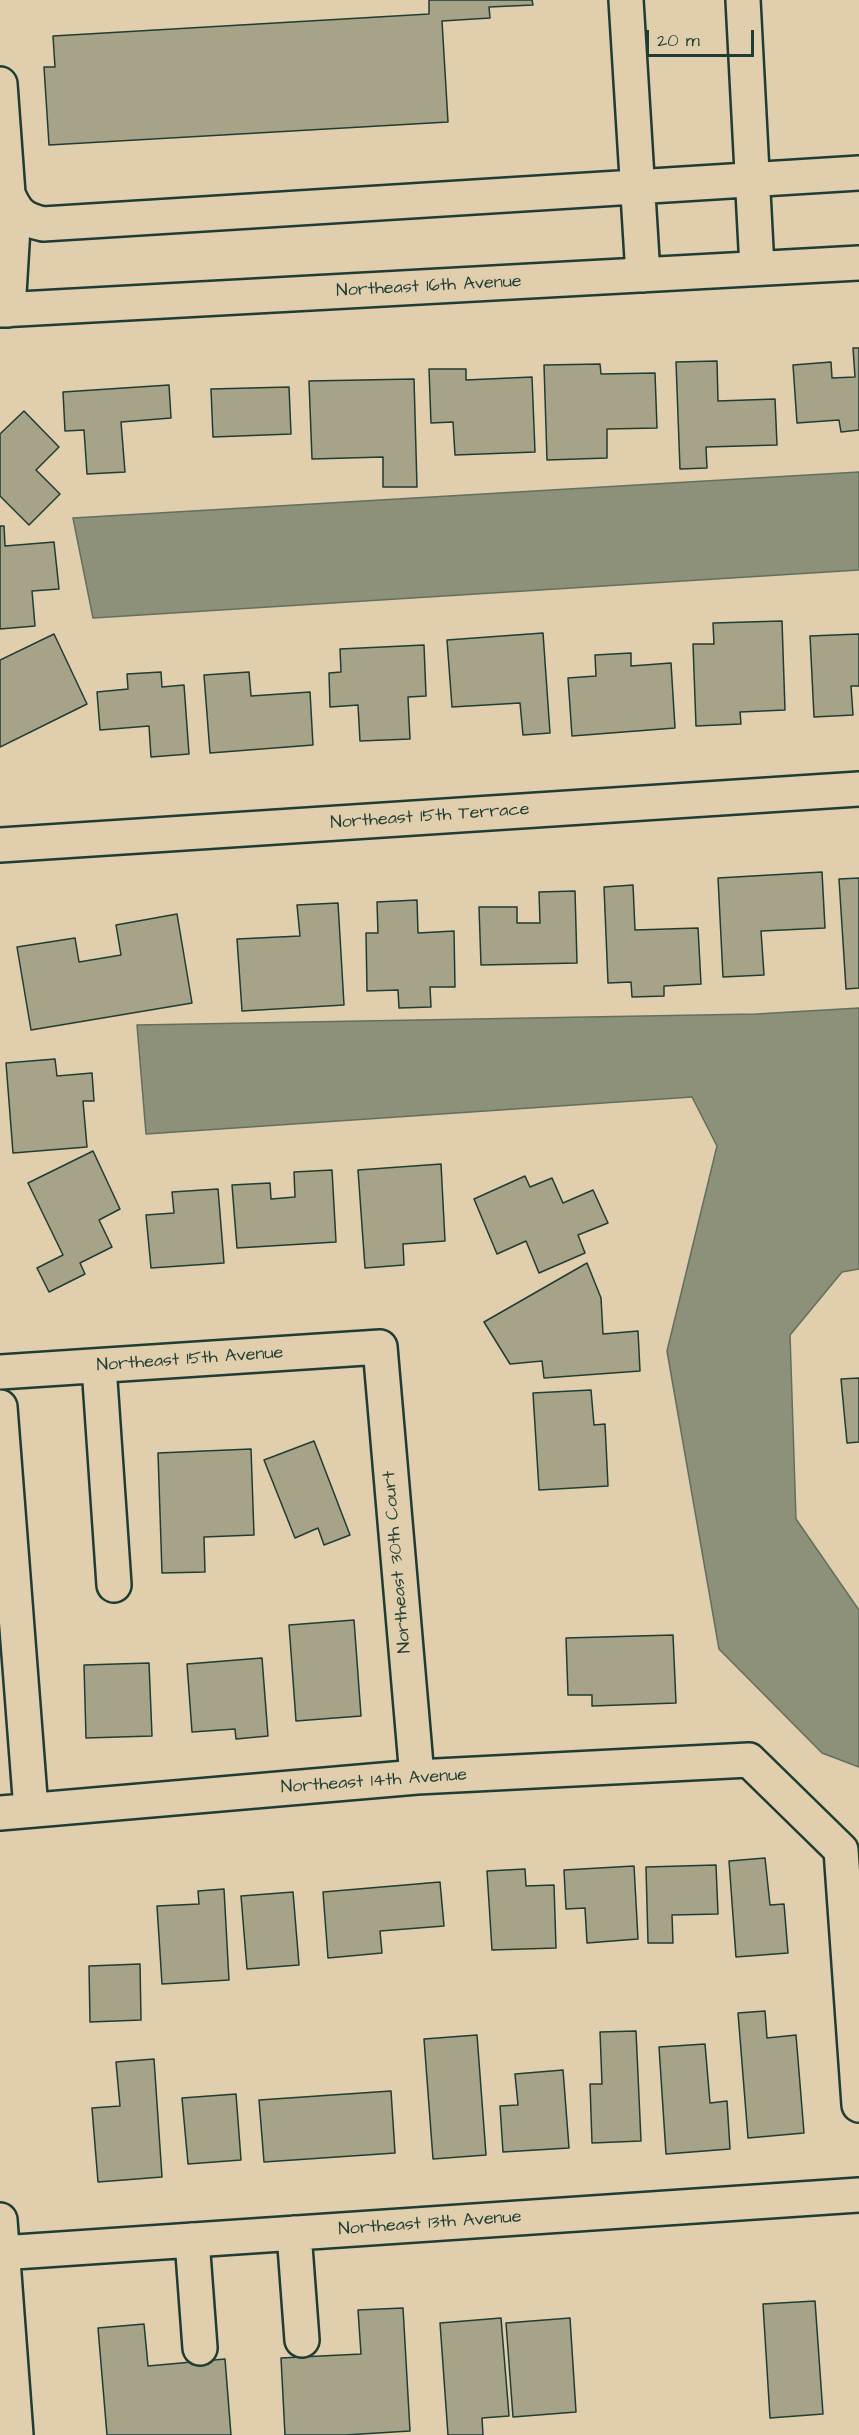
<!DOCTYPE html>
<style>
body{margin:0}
#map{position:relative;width:859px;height:2435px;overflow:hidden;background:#e0ceac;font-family:"Architects Daughter",sans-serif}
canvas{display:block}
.scale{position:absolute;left:646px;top:30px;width:108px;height:27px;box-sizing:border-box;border:3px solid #1f3d34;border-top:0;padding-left:8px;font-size:18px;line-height:21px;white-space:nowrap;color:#1f3d34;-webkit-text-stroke:4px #e0ceac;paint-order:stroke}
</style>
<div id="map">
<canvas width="859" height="2435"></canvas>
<div class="scale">20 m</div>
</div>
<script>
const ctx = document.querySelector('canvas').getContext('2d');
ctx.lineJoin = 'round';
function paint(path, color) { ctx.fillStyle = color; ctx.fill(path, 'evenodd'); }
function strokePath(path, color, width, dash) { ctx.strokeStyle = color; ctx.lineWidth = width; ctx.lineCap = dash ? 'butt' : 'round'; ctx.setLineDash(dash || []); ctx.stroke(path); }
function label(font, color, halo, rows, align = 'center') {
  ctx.font = font + ' "Architects Daughter",sans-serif'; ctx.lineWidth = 4.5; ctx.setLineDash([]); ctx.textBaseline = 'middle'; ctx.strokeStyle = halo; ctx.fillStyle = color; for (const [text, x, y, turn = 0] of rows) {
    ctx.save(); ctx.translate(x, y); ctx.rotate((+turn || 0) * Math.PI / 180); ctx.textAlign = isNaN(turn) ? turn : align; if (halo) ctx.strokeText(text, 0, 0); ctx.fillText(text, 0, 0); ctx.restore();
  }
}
const water = new Path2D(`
 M 859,472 L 859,570 L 93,618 L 73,518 Z
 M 859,1008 L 859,1269 L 842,1272 L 790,1335 L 796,1519 L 859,1610 L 859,1767 L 822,1753 L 719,1649 L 667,1351 L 717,1146 L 692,1097 L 146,1134 L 137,1025 L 756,1014 Z`);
paint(water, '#8e917a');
strokePath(water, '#626f5e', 1.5);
const building = new Path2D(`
 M 429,0 L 532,0 L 533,5 L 489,7 L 490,18 L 442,21 L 448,122 L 49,145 L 44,67 L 55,67 L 53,36 L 429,14 Z
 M 853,348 L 859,348 L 859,430 L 841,432 L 839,420 L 797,423 L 793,365 L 831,362 L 832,378 L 855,377 Z
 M 717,361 L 718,401 L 775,399 L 777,445 L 706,447 L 707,468 L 680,469 L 676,362 Z
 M 600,364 L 601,374 L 655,373 L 657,428 L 607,429 L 607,458 L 547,460 L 544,365 Z
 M 429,369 L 466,369 L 466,380 L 532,377 L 535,452 L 455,455 L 453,422 L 431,423 Z
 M 414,379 L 417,487 L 383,487 L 383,457 L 312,459 L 309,381 Z
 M 169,385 L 171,418 L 121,422 L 125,472 L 87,474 L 84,430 L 65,431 L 63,392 Z
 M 289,387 L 291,434 L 213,437 L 211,389 Z
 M 24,411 L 59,447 L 36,470 L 60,494 L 29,525 L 0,496 L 0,434 Z
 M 0,526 L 4,526 L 5,546 L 54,542 L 59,589 L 32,591 L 35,626 L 0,629 Z
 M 782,621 L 785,710 L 740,712 L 741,724 L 696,726 L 693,644 L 714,644 L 713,623 Z
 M 543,633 L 550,733 L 523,735 L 520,703 L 452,707 L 447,640 Z
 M 54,634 L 87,704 L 0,747 L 0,660 Z
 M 859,634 L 859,686 L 851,686 L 853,715 L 814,717 L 810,636 Z
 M 424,645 L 426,696 L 408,697 L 410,739 L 360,741 L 358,705 L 330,707 L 329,673 L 341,672 L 340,649 Z
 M 631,653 L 631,666 L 671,663 L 675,728 L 572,736 L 568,678 L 596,676 L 595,655 Z
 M 161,672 L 162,687 L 184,685 L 189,754 L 151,757 L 149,726 L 100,730 L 97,692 L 128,689 L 127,674 Z
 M 249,672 L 251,696 L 310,692 L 313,745 L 210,753 L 204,675 Z
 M 822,872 L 825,928 L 761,931 L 764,975 L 723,977 L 718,878 Z
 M 859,878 L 859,988 L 846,989 L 839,879 Z
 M 633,885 L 635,930 L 698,928 L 701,984 L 664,986 L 664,996 L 632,997 L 631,982 L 608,983 L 604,887 Z
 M 575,891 L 577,963 L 481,965 L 479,907 L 517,907 L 517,923 L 540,923 L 539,892 Z
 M 417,900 L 418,933 L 454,931 L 455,987 L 430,987 L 431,1007 L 399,1008 L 398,990 L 367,991 L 366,933 L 378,933 L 377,902 Z
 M 338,903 L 344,1005 L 242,1011 L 237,939 L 300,936 L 297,905 Z
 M 177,914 L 192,1003 L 31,1030 L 17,947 L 75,938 L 79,962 L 121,955 L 116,925 Z
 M 55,1059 L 57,1076 L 92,1073 L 94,1101 L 83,1101 L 87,1147 L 13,1153 L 6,1063 Z
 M 93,1151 L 120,1209 L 99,1220 L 112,1247 L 80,1263 L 85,1274 L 49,1292 L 37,1268 L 63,1255 L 28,1183 Z
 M 441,1164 L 445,1241 L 403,1244 L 404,1265 L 365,1268 L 358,1170 Z
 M 332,1170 L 336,1242 L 237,1248 L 232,1185 L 270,1183 L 271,1199 L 295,1197 L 294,1172 Z
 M 525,1176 L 530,1187 L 552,1178 L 563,1203 L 593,1190 L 608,1223 L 578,1235 L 585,1253 L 539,1273 L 526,1241 L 497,1254 L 474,1199 Z
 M 218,1189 L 224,1263 L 151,1268 L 146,1215 L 174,1213 L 172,1192 Z
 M 587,1263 L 601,1298 L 603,1334 L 638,1331 L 640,1371 L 544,1378 L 542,1361 L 510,1364 L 484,1322 Z
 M 859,1378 L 859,1442 L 847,1443 L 841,1379 Z
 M 591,1390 L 594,1425 L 605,1424 L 608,1486 L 539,1490 L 533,1393 Z
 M 314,1441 L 350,1535 L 324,1545 L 318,1528 L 295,1538 L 264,1460 Z
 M 251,1449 L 254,1535 L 204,1537 L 205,1572 L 162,1573 L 158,1453 Z
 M 354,1620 L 361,1716 L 296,1721 L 289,1625 Z
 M 673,1635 L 676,1703 L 592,1706 L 592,1695 L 568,1695 L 566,1638 Z
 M 262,1658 L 268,1736 L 236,1739 L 235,1729 L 192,1732 L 187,1664 Z
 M 149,1663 L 152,1736 L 86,1738 L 84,1665 Z
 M 765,1858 L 770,1905 L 784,1904 L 788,1953 L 736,1957 L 729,1861 Z
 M 716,1865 L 718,1914 L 672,1915 L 673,1943 L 648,1943 L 646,1867 Z
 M 634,1866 L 638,1939 L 587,1943 L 585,1908 L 566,1909 L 564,1870 Z
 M 525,1869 L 526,1886 L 554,1885 L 556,1948 L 492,1950 L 487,1871 Z
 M 440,1882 L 444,1926 L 380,1931 L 382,1953 L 328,1958 L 323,1892 Z
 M 224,1889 L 229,1980 L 162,1984 L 157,1906 L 199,1904 L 198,1891 Z
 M 293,1892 L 299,1965 L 247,1969 L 241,1896 Z
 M 140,1964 L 141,2020 L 90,2022 L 89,1966 Z
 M 765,2011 L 767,2038 L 796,2035 L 804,2133 L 748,2138 L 738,2013 Z
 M 636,2031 L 641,2141 L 592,2143 L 590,2084 L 602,2084 L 600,2032 Z
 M 477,2035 L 486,2155 L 433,2159 L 424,2039 Z
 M 705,2044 L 710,2103 L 727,2101 L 730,2149 L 666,2154 L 659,2047 Z
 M 154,2059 L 162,2177 L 98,2182 L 92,2108 L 120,2106 L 116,2062 Z
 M 563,2070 L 569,2148 L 503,2152 L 500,2106 L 518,2105 L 515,2074 Z
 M 391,2091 L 395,2153 L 264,2162 L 259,2100 Z
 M 236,2094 L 241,2160 L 188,2164 L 182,2098 Z
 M 815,2301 L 823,2414 L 770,2418 L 763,2304 Z
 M 403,2308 L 410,2431 L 345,2435 L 285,2435 L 281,2358 L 361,2354 L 358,2310 Z
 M 501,2318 L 509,2416 L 482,2418 L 483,2435 L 448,2435 L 440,2323 Z
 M 570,2318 L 576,2412 L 513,2417 L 506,2323 Z
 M 144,2324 L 148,2366 L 225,2359 L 231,2435 L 107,2435 L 98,2328 Z`);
paint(building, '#a7a389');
strokePath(building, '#1f3d34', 1.5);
const minor = new Path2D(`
 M 626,0 L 643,275
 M 743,0 L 757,268
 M 0,84 L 8,194 C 16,213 22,219 43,224 L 859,173
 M 0,310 L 859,263
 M 8,310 L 14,211
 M 0,845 L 859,789
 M 99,1366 L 114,1585
 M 0,1372 L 380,1347 L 417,1777
 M 0,1407 L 31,1810
 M 0,1813 L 417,1777 L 749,1760 L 841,1850 L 859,2105
 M 0,2220 L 16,2435
 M 294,2233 L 302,2340
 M 192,2240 L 200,2348
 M 0,2253 L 859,2195`);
strokePath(minor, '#1f3d34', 38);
strokePath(minor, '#e0ceac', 33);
label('18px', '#1f3d34', '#e0ceac', [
 ["Northeast 16th Avenue",429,287,-3],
 ["Northeast 15th Terrace",430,817,-4],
 ["Northeast 15th Avenue",190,1360,-4],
 ["Northeast 30th Court",398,1562,-95],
 ["Northeast 14th Avenue",374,1782,-4],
 ["Northeast 13th Avenue",430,2224,-4]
]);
</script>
